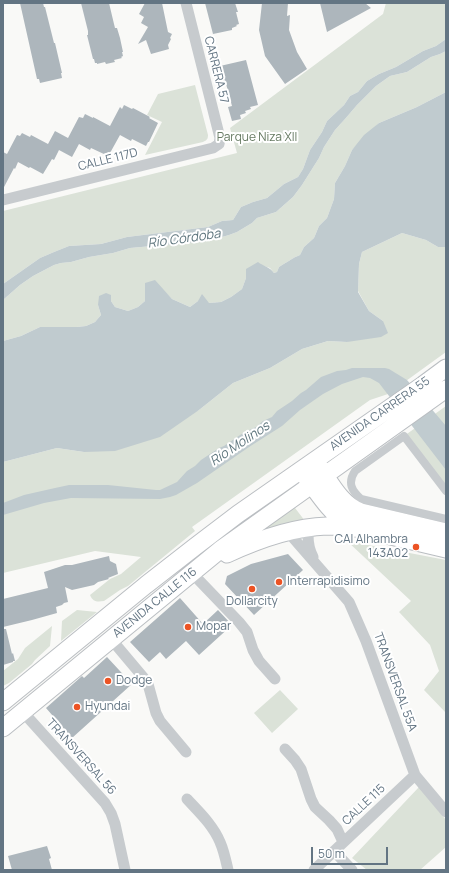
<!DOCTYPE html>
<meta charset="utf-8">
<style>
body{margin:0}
#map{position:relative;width:449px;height:873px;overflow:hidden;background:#f9f9f7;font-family:Manrope,sans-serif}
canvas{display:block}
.frame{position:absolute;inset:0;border:4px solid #637583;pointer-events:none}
.scale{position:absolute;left:311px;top:847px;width:77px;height:18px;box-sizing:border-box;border:2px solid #637583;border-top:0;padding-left:5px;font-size:12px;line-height:14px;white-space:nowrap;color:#637583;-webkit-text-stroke:3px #fff;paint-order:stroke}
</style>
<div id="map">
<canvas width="449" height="873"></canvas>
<div class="frame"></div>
<div class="scale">50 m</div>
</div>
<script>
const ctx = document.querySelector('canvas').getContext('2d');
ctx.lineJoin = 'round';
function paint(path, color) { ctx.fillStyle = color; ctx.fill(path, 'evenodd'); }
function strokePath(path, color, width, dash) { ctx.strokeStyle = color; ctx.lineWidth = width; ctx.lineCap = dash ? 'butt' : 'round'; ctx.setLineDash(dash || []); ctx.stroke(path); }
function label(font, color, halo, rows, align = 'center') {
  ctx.font = font + ' Manrope,sans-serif'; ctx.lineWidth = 4; ctx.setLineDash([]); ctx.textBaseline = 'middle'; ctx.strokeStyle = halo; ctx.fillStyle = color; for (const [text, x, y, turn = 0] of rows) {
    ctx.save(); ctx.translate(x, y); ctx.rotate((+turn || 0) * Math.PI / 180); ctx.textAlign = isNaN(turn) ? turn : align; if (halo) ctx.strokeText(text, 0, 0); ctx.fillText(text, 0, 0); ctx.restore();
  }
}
paint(new Path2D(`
 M 386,3 L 446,3 L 446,39 L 436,46 L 423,51 L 396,67 L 379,74 L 367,81 L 358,92 L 350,96 L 344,105 L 327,121 L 322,132 L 310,150 L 303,169 L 298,177 L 284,184 L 267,198 L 253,202 L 241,207 L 233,220 L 222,221 L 208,227 L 127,237 L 101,244 L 69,246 L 54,252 L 40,258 L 3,284 L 3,211 L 237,153 L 230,128 L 383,14 Z
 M 446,51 L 446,92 L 417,107 L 379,123 L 352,150 L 345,166 L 335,183 L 334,199 L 327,218 L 319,226 L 314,238 L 304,247 L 300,255 C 292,258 286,263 279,267 L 277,272 L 274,273 L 270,268 L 264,266 L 246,278 L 242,289 L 231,297 L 221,302 L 209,303 L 198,301 L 190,307 L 172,299 L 166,293 L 145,283 L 145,301 L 138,307 L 128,311 L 115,307 L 111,301 L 98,305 L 101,315 L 95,322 L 86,326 L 77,327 L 40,327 L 21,336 L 3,341 L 3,300 L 20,285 L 33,276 L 54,265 L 61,263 L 71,262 L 89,257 L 113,253 L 130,248 L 208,241 L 229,235 L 237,232 L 252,223 L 257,218 L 276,212 L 293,197 L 302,185 L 319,158 L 324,147 L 335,130 L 345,119 L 357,105 L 376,86 L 390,76 L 407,72 L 431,57 L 440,54 Z
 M 195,85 L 208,135 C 208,139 207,140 203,142 L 145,155 L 162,122 L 147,115 L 158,94 Z
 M 402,233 L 426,240 L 438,247 L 446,247 L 446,352 L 388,394 L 370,400 L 192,527 L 195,531 L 128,586 L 120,590 L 104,601 C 97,602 93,602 90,595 L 110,579 L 121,574 L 141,557 L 95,551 L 3,573 L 3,462 L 57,448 L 84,452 L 199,410 L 233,383 L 270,368 L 302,349 L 328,341 L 347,342 L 383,321 L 369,311 L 358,291 L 359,264 L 362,252 Z
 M 446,406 L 446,491 L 404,436 Z
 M 292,504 L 305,521 L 248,536 Z
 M 347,541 L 446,560 L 446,713 L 424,690 L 439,671 L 430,645 L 399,612 L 411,601 Z
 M 77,610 L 97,612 L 61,641 L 62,621 Z
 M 52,626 L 50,646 L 35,660 L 32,664 L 9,683 L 3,686 L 3,671 L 18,659 L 25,648 Z
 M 280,690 L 298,709 L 272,733 L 254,713 Z
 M 419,787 L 446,820 L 446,847 L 420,870 L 367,870 L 352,858 Z`), '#dbe2d8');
paint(new Path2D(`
 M 446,39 L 446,51 L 440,54 L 431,57 L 407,72 L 390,76 L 376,86 L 357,105 L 345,119 L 335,130 L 324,147 L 319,158 L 302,185 L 293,197 L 276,212 L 257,218 L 252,223 L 237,232 L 229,235 L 208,241 L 130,248 L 113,253 L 89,257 L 71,262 L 61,263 L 54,265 L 33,276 L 20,285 L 3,300 L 3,284 L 40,258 L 54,252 L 69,246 L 101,244 L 127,237 L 208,227 L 222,221 L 233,220 L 241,207 L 253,202 L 267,198 L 284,184 L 298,177 L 303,169 L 310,150 L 322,132 L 327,121 L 344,105 L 350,96 L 358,92 L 367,81 L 379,74 L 396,67 L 423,51 L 436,46 Z
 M 446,92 L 446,247 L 438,247 L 426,240 L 402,233 L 362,252 L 359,264 L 358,292 L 369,311 L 383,321 L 388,333 L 381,337 L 347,342 L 328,341 L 302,349 L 270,368 L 233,383 L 199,410 L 160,437 L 115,451 L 84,452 L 57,448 L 3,462 L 3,341 L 21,336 L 40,327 L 77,327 L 86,326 L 95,322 L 101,315 L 98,305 L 99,296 L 106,293 L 111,295 L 111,301 L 115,307 L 128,311 L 138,307 L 145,301 L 145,283 L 155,280 L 172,299 L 190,307 L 198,301 L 202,294 L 209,303 L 221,302 L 231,297 L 242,289 L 246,278 L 246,269 L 258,262 C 263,266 270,267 274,273 L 277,272 L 279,267 C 286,263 292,258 300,255 L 304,247 L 314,238 L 319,226 L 327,218 L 334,199 L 335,183 L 345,166 L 352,150 L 364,135 L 379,123 L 417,107 Z
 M 352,368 L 385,368 L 389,369 L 407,380 L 446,426 L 446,470 L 379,383 L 370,378 L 363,377 L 342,384 L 323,394 L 300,410 L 282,426 L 249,447 L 197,483 L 176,495 L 170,497 L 160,499 L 71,498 L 44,503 L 3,515 L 3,503 L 24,495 L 55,488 L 69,485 L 108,485 L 156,490 L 160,490 L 177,482 L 187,471 L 195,466 L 201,460 L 219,448 L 224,446 L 243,433 L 256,427 L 263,421 L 272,417 L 277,411 L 292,401 L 301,393 L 306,390 L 321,377 L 337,371 L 346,370 Z`), '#c0cbcf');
paint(new Path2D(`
 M 20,3 L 43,3 L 44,7 L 45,7 L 54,43 L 55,43 L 62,73 L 61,73 L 62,78 L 40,83 L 39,79 L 37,79 Z
 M 81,3 L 109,3 L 114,24 L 115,28 L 117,28 L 120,38 L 123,52 L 122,52 L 123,56 L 121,57 L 122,58 L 114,60 L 115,62 L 106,64 L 105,62 L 97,64 L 97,63 L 95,63 L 94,59 L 93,59 L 87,35 L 88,35 L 88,31 Z
 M 145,3 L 162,3 L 168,32 L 172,34 L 170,38 L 171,39 L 168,45 L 169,49 L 151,54 L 146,40 L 138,44 L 148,27 L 141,23 L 144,17 L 139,14 Z
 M 205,3 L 235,3 L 238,12 L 236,12 L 239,24 L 236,25 L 237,26 L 232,28 L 232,30 L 213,34 Z
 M 262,3 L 288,3 L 287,16 L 290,15 L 289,30 L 297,52 L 307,69 L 285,84 L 265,56 L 259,30 Z
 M 320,3 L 365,3 L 371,8 L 327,32 Z
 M 246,60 L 258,105 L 250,107 L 251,109 L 245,111 L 246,113 L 240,115 L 241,119 L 232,121 L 228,107 L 232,106 L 225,80 L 223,81 L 220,66 Z
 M 124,105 L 132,109 L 133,108 L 150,117 L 149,118 L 158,123 L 149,142 L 148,142 L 146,146 L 132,139 L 131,141 L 120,135 L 110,153 L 108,152 L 106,155 L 91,148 L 90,150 L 79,144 L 72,157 L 59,150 L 54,160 L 52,159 L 43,174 L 30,167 L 29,168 L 18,162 L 15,169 L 14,168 L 3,189 L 3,152 L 7,154 L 17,135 L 20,136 L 22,133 L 30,137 L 31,135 L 48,144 L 55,131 L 68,138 L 79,117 L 83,118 L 85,114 L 93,118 L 93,117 L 110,126 L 120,107 L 122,109 Z
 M 288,554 L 303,570 L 254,615 L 225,584 L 227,576 L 251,564 Z
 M 109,556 L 110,561 L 116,564 L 118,574 L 108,578 L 109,579 L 98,582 L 94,585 L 72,590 L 65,587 L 68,602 L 64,603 L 62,605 L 56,607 L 57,613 L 32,620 L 3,627 L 3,599 L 48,588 L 44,572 L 65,565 L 72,565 Z
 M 180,598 L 203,624 L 218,610 L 232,625 L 199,655 L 186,641 L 166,659 L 160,652 L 149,662 L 130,642 Z
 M 3,629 L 6,629 L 12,654 L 13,653 L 15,661 L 13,661 L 13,662 L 3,665 Z
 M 107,657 L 132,684 L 72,738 L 46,708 L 82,676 L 84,678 Z
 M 47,846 L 51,858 L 49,859 L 52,870 L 12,870 L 8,856 Z`), '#adb6bc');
const primary = new Path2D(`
 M 318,465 C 330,482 341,505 361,512 L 446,532
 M 305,476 C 317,491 328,510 344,521 C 349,525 355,527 361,529 L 446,549
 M 227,554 C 257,540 294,527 327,526 C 338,526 350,527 361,529
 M 3,702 L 146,585 L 196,546 L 238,514 L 423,385 L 446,368
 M 3,728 L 220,550 L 446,389`);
strokePath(primary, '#babec2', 19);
strokePath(new Path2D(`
 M 446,491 L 404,436 L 355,471 C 347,483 352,491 361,499 L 446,519`), '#c7cbce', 8);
strokePath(new Path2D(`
 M 3,200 L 213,148 L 219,144 L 220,138 L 186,3
 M 309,528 C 307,538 308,547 313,557
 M 288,532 L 349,602 L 366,641 L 415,775 L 446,812
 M 192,573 L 239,622 L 247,632 L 253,650 L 259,661 L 275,679
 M 111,639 L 143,677 L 148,684 L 156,713 L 160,721 L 186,752
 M 23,712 L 105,803 L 111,813 L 115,824 L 125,870
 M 285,749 L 295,760 L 301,769 L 311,799 L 315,807 L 329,820 L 337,829 L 343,842
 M 187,799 C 199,812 213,825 220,842 C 224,851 226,861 228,870
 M 334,851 L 352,870
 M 314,870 L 415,775`), '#c7cbce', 11);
strokePath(primary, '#fff', 17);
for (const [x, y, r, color] of [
 [416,547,4,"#ec5324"],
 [279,582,4,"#ec5324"],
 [252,589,4,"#ec5324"],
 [188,627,4,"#ec5324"],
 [108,681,4,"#ec5324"],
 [77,707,4,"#ec5324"]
]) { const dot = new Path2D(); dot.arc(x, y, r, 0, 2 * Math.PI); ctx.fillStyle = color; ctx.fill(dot); strokePath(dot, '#fff', 1.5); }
label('12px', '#637583', '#fff', [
 ["CARRERA 57",216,70,76],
 ["CALLE 117D",108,160,-14],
 ["AVENIDA CARRERA 55",380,414,-35],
 ["AVENIDA CALLE 116",155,603,-39],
 ["TRANSVERSAL 55A",395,682,70],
 ["TRANSVERSAL 56",81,757,48],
 ["CALLE 115",364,805,-43]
]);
label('12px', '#667a62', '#fff', [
 ["Parque Niza XII",257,138]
]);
label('12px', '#637583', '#fff', [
 ["CAI Alhambra",408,540,"right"],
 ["143A02",408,554,"right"],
 ["Interrapidisimo",287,582],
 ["Dollarcity",252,602,"center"],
 ["Mopar",196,627],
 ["Dodge",116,681],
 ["Hyundai",85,707]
], 'left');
label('italic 13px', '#5e757d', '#fff', [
 ["Río Córdoba",184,239,-8],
 ["Río Molinos",240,444,-34]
]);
</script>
